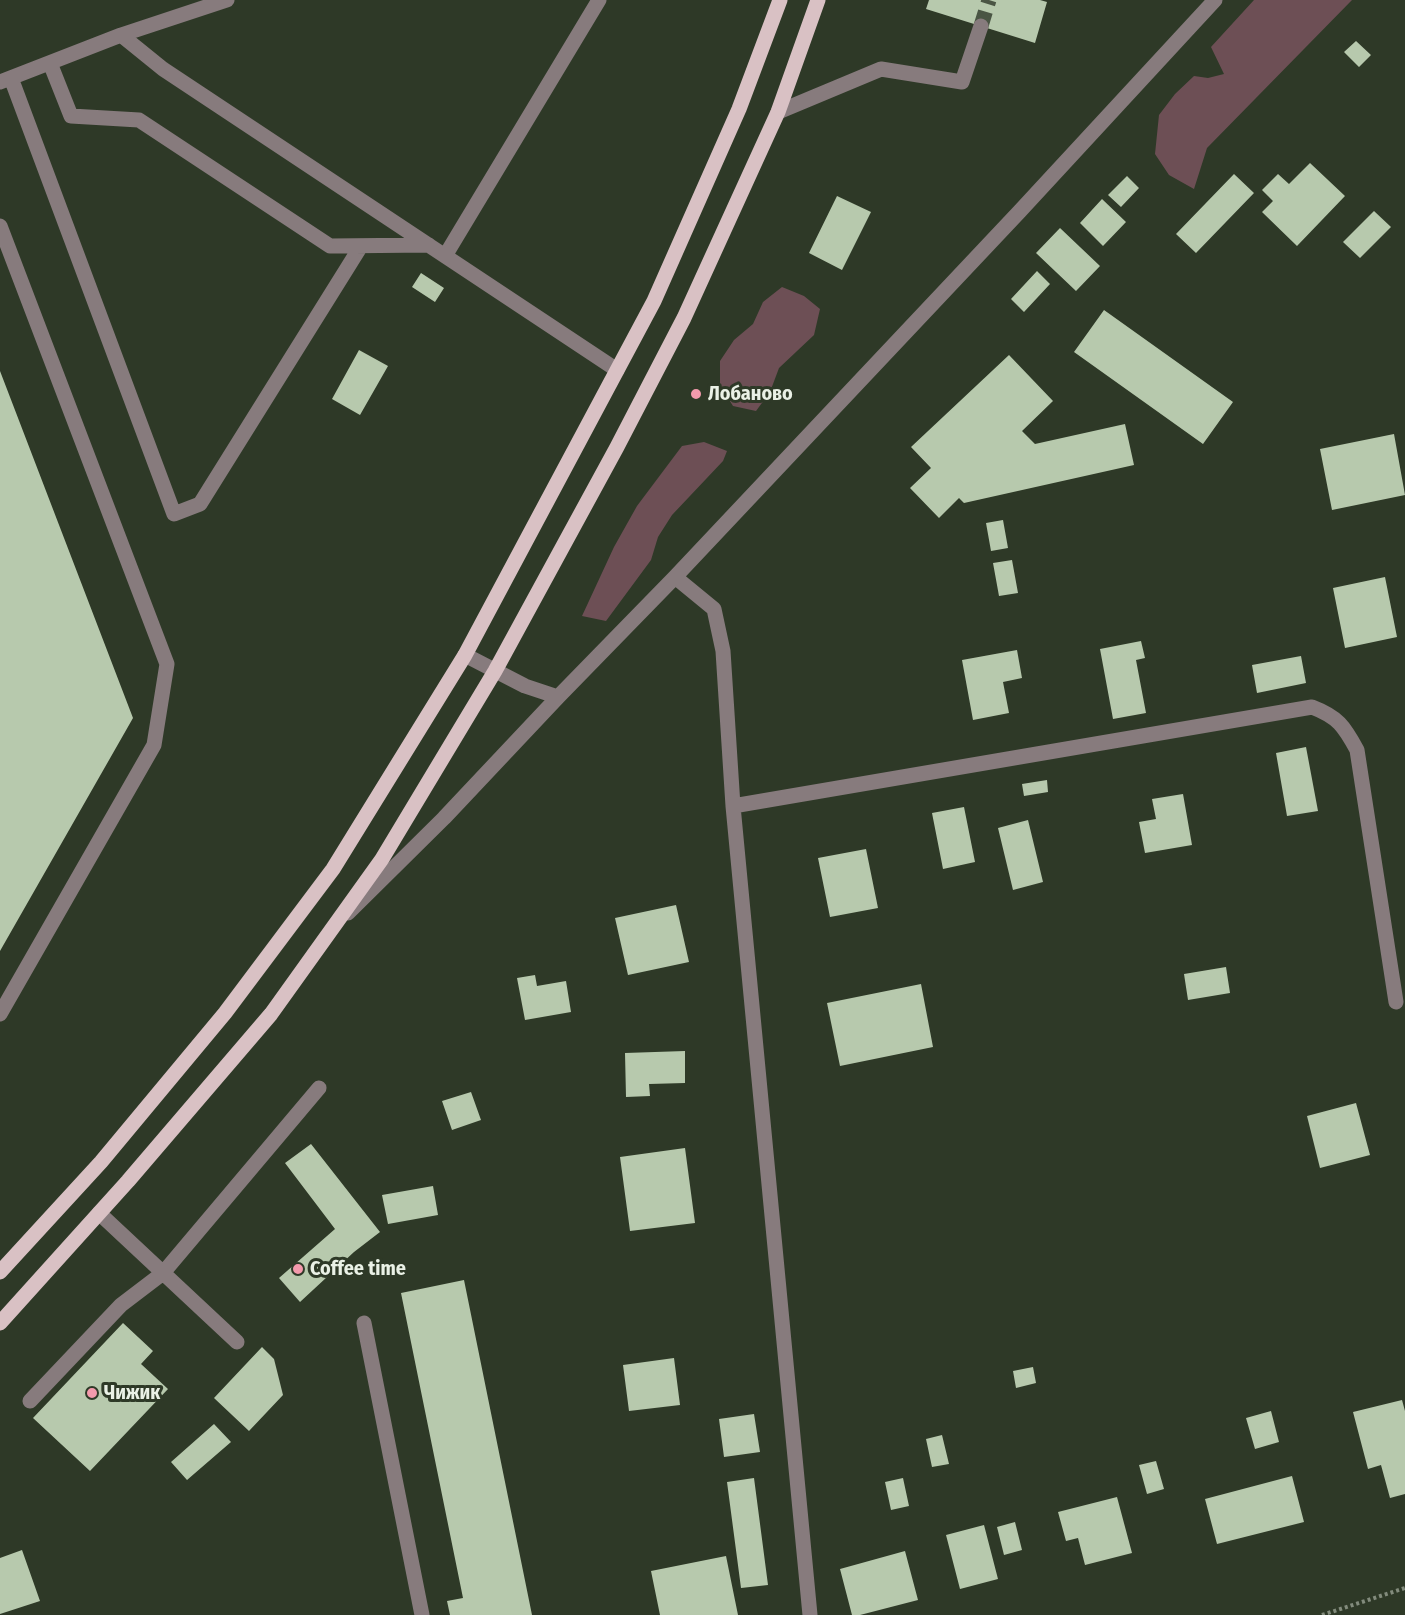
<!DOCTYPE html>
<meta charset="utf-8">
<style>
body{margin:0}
canvas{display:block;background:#2e3927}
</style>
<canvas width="1405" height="1615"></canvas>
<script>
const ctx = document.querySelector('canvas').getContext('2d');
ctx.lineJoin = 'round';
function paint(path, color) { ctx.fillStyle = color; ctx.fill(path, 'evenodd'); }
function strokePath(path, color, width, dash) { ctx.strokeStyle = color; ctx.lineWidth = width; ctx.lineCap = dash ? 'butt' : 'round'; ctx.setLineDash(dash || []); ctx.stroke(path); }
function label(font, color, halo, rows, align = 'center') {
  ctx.font = font + ' "Fira Sans Condensed",sans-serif'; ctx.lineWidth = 6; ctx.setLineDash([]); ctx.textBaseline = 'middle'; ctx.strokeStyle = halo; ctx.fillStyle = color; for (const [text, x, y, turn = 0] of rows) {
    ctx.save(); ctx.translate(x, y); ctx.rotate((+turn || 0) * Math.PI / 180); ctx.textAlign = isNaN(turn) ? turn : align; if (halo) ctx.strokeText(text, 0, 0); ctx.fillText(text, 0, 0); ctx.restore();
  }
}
paint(new Path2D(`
 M 1254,0 L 1352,0 L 1207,148 L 1194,189 L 1169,175 L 1155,154 L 1159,115 L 1175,94 L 1194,76 L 1208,78 L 1224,74 L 1211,47 Z
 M 782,287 L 804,296 L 820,309 L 814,335 L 779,368 L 770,392 L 756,411 L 733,406 L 720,385 L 720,361 L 734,340 L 753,324 L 763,302 Z
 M 704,442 L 727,451 L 723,461 L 672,515 L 658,537 L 651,560 L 606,621 L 582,616 L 614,547 L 637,506 L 682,446 Z`), '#6d4f55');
paint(new Path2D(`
 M 929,0 L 1040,0 L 1047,2 L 1035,43 L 926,9 Z
 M 1356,41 L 1371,55 L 1359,67 L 1344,52 Z
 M 1310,163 L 1345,196 L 1297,246 L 1262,212 L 1273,201 L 1262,190 L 1278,174 L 1289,184 Z
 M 1234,174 L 1254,193 L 1196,253 L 1176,234 Z
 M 1127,176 L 1139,188 L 1121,207 L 1108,195 Z
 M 837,196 L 871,212 L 842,270 L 809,253 Z
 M 1102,199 L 1126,222 L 1103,246 L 1080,223 Z
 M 1374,211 L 1391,227 L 1360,258 L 1343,242 Z
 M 1060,228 L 1100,266 L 1076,291 L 1036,253 Z
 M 1037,271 L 1050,284 L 1024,312 L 1011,299 Z
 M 421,273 L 444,288 L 435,302 L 412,287 Z
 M 1104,310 L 1233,402 L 1203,444 L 1074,352 Z
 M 359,350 L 388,366 L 360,415 L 332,399 Z
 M 1009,355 L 1053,401 L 1022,431 L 1035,444 L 1125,424 L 1134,465 L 964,503 L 959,498 L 939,518 L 910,488 L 931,468 L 911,447 Z
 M 0,371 L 133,718 L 0,951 Z
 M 1394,434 L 1405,495 L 1332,510 L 1320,449 Z
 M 1003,520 L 1008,548 L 991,551 L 986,523 Z
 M 1012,560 L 1018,593 L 999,596 L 993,563 Z
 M 1385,577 L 1397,637 L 1345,648 L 1333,588 Z
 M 1141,641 L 1145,658 L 1136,660 L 1146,713 L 1113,719 L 1100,649 Z
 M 1017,650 L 1022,678 L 1003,682 L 1009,713 L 973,720 L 962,660 Z
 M 1301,656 L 1306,683 L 1257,693 L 1252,665 Z
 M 1306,747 L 1318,811 L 1287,816 L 1276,753 Z
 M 1047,780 L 1048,792 L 1024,796 L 1022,784 Z
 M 1183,794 L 1192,845 L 1145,853 L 1139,822 L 1156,819 L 1152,799 Z
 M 964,807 L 975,862 L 943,869 L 932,813 Z
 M 1028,820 L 1043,882 L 1013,890 L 998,828 Z
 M 866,849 L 878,908 L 830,917 L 818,858 Z
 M 676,905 L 689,962 L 628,975 L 615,918 Z
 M 1226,967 L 1230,993 L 1188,1000 L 1184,974 Z
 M 535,975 L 537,986 L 566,981 L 571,1012 L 525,1020 L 517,978 Z
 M 921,984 L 933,1047 L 840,1066 L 827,1003 Z
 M 685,1051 L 685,1083 L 649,1084 L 650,1096 L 626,1097 L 625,1053 Z
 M 471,1092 L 481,1120 L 452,1130 L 442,1101 Z
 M 1356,1103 L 1370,1155 L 1320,1168 L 1307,1116 Z
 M 311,1144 L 380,1232 L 354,1252 L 300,1302 L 279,1278 L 335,1229 L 285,1163 Z
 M 685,1148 L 695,1223 L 630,1231 L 620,1157 Z
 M 433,1186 L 438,1215 L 388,1224 L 382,1195 Z
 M 464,1280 L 532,1615 L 450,1615 L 447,1601 L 463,1598 L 401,1293 Z
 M 123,1323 L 153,1351 L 141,1364 L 168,1389 L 90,1471 L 33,1418 Z
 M 262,1347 L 274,1359 L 283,1395 L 249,1431 L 214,1398 Z
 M 674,1358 L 680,1405 L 629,1411 L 623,1365 Z
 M 1033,1367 L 1036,1383 L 1016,1388 L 1013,1371 Z
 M 1402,1400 L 1405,1411 L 1405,1494 L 1390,1498 L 1381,1465 L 1368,1469 L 1353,1412 Z
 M 1271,1411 L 1279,1442 L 1255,1449 L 1246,1418 Z
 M 754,1414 L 760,1452 L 724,1457 L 719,1419 Z
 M 214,1424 L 231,1442 L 187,1480 L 171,1462 Z
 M 942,1435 L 949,1464 L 932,1467 L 926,1439 Z
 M 1156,1461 L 1164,1489 L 1147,1494 L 1139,1465 Z
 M 1292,1476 L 1304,1522 L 1217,1544 L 1205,1499 Z
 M 754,1478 L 768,1585 L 741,1588 L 727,1482 Z
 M 903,1478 L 909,1506 L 891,1510 L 885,1482 Z
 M 1117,1497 L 1132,1553 L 1085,1565 L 1078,1538 L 1066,1541 L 1058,1512 Z
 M 1015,1522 L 1022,1550 L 1004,1555 L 997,1527 Z
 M 984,1525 L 998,1579 L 960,1589 L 946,1535 Z
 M 22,1550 L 40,1601 L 0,1614 L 0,1558 Z
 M 905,1551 L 918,1600 L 860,1615 L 852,1615 L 840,1569 Z
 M 726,1556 L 738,1615 L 660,1615 L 651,1571 Z`), '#b7c9ad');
strokePath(new Path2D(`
 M 981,26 L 989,0`), '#4a5544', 15, [15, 8]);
strokePath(new Path2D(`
 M 1322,1615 L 1405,1588`), '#828b7c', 4, [3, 3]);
strokePath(new Path2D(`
 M 121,35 L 227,0
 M 50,63 L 71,116 L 139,120 L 330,246 L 429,245
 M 11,78 L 174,514 L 200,504 L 361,246
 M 0,82 L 121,35 L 163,69 L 617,370
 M 778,112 L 881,69 L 962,82 L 981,26
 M 0,226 L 167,664 L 154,745 L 0,1014
 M 445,256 L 599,0
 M 675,577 L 714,609 L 723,651 L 733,806 L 810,1615
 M 465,655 L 525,686 L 558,697
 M 733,806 L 1312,707 C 1338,717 1344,726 1357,750 L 1396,1002
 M 348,913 L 444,818 L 558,697 L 675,577 L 1020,211 L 1215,0
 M 99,1213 L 237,1342
 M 364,1323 L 422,1615
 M 30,1401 L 121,1305 L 163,1273 L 319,1088`), '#877b7d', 15);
strokePath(new Path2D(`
 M 0,1272 L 101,1162 L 225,1013 L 333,869 L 465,655 L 654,301 L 739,109 L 780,0
 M 0,1323 L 128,1181 L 271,1014 L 382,859 L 495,671 L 617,447 L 684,318 L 778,112 L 818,0`), '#d9c1c4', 15);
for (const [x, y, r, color] of [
 [696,394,6,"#f39aac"],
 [298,1269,6,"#f39aac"],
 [92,1393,6,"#f39aac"]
]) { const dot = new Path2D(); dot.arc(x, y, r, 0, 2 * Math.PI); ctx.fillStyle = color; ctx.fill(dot); strokePath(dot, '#2e3927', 2); }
label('bold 20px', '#eaf1e6', '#2e3927', [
 ["Лобаново",708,394],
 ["Coffee time",310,1269],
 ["Чижик",104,1393]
], 'left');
</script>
